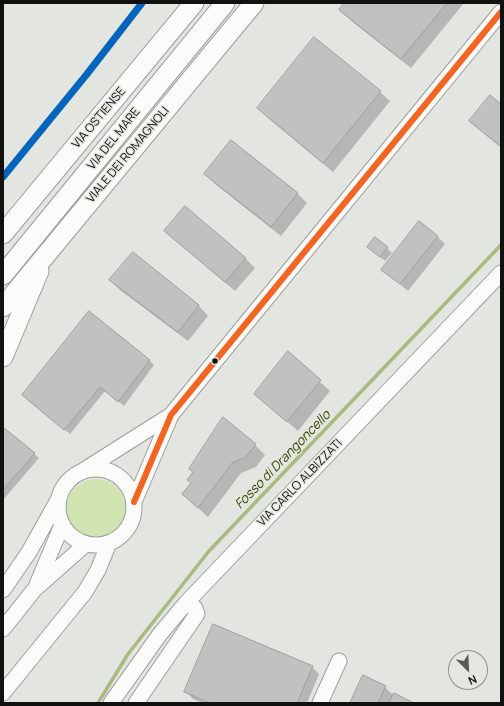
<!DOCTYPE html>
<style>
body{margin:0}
#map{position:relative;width:504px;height:706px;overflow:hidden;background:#e3e5e1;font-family:Manrope,sans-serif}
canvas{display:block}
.frame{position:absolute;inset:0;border:4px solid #11120f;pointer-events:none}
.north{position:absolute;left:448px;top:650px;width:40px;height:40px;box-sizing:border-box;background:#e4e7df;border:1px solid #90928c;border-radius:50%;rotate:156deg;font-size:11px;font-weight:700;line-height:16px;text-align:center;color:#11120f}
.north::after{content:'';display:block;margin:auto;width:14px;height:18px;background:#5a5c58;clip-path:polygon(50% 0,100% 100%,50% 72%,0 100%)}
</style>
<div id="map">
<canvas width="504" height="706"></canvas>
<div class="frame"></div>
<div class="north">N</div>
</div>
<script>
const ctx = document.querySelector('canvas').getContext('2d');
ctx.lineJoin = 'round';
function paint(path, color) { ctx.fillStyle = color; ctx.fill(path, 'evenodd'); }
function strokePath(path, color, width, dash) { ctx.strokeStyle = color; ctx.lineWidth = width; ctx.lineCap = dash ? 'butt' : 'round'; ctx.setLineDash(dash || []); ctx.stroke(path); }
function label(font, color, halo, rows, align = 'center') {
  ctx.font = font + ' Manrope,sans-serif'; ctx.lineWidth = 3; ctx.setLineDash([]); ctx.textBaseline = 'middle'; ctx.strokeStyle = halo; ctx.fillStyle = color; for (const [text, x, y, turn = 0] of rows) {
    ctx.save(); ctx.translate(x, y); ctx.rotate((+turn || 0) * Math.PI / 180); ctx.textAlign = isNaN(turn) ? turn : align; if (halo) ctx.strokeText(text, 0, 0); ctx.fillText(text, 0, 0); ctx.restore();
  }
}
paint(new Path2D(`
 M66 509a30 30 0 1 1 60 0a30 30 0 1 1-60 0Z`), '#d2e3b2');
paint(new Path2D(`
 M 346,3 L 464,3 L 411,68 L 350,20 L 340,10 Z
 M 314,38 L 380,92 L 390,101 L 333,172 L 268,118 L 258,108 Z
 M 231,141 L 298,194 L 307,203 L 281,236 L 215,184 L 205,174 Z
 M 419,223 L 438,237 L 445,244 L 408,291 L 383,270 Z
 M 165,231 L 245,258 L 255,268 L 235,291 L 175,240 Z
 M 368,247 L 387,248 L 392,253 L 385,261 Z
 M 133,253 L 199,306 L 208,316 L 188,341 L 120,290 L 110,280 Z
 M 288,353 L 330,391 L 298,431 L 255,394 Z
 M 149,360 L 154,365 L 124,406 L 105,391 L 70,434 L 28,400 Z
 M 223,419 L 255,445 L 265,455 L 256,467 L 241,473 L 208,517 L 183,494 L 192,484 L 194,473 Z
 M 3,428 L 39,458 L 3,500 Z
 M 312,667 L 319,674 L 307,703 L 202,703 L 193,699 L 186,692 Z
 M 385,687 L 394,696 L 412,703 L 351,703 Z`), '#0003');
strokePath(new Path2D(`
 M 98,703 L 128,654 L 209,551 L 501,245`), '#a8ba7e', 3.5);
const building = new Path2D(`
 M 344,3 L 447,3 L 401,59 L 339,10 Z
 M 314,37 L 381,91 L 323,163 L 257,108 Z
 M 490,95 L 501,104 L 501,147 L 469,121 Z
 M 231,140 L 298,193 L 271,227 L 204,174 Z
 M 185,206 L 246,258 L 225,282 L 164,231 Z
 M 419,221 L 438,236 L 400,284 L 381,270 Z
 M 375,237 L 388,247 L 380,257 L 367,247 Z
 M 133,252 L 199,305 L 178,332 L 109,280 Z
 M 89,311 L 150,360 L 118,402 L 100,387 L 64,430 L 22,395 Z
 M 288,351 L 321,380 L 287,422 L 254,394 Z
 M 223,417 L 256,444 L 246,457 L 232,463 L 198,508 L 182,494 L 191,483 L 187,480 L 193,472 L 189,469 Z
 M 3,427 L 35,453 L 3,490 Z
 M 213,624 L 313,666 L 297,703 L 210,703 L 184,692 Z
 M 363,675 L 386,686 L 378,703 L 350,703 Z
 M 394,693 L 414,703 L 389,703 Z`);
paint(building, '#c0c2bf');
strokePath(building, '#9e9f9c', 1);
const minor = new Path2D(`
 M58 507a38 38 0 1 1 76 0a38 38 0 1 1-76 0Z
 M 84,470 L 171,415
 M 134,502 L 171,415 L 501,12
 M 36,587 L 62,525
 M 3,590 L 29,552 L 58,500
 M 3,629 L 34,590 L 86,544
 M 3,693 L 85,592 L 98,570 L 109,543
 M 111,703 L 160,634 L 186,603 L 501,273
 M 136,703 L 197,614 L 195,608 L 186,603
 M 320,703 L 339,661`);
const major = new Path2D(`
 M 3,234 L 194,3
 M 3,275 L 225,3
 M 3,307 L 254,3
 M 3,357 L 39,271`);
strokePath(minor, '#9d9f9b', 17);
strokePath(major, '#9d9f9b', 21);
strokePath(minor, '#fbfbfa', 15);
strokePath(major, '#fbfbfa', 19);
strokePath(new Path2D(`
 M 134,502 L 171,415 L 501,12`), '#f26522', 6);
strokePath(new Path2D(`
 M 3,177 L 87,74 L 142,3`), '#0065bd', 7);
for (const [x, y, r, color] of [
 [215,361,3.5,"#11120f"]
]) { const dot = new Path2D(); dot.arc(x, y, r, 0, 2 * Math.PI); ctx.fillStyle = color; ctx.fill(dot); strokePath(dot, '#e4e7df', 1.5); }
label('12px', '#11120f', '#e4e7df', [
 ["VIA OSTIENSE",99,118,-50],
 ["VIA DEL MARE",114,139,-51],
 ["VIALE DEI ROMAGNOLI",128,155,-50],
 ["VIA CARLO ALBIZZATI",300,483,-46]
]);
label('italic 13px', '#354403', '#e4e7df', [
 ["Fosso di Drangoncello",283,460,-46]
]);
</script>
